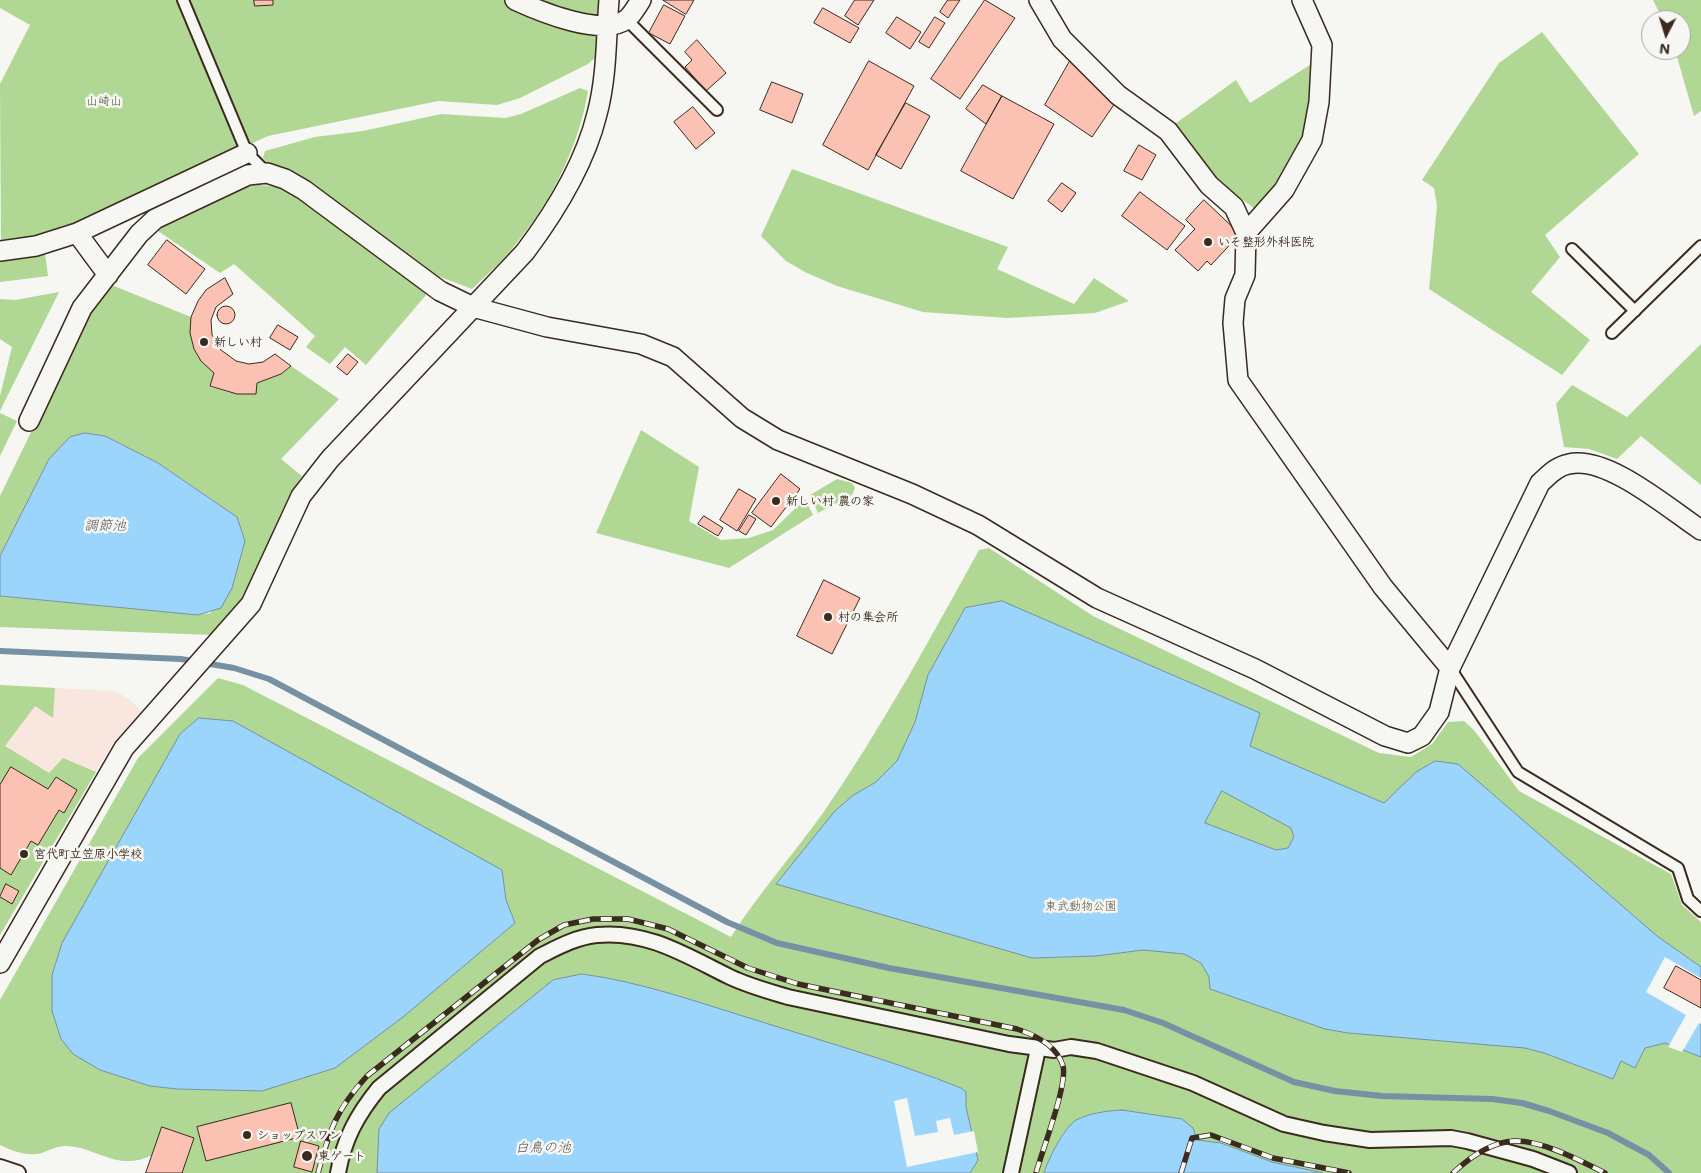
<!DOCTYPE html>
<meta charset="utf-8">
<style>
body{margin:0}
#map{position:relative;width:1701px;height:1173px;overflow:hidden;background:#f6f6f2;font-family:Mali,sans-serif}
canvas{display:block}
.north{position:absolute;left:1641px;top:10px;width:50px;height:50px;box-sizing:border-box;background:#f6f6f2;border:1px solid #aba49d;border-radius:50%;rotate:185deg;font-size:14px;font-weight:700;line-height:20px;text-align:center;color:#3b2a1e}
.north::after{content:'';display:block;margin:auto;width:18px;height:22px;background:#3b2a1e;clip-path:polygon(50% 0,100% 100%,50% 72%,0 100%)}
</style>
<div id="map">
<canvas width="1701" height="1173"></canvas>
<div class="north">N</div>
</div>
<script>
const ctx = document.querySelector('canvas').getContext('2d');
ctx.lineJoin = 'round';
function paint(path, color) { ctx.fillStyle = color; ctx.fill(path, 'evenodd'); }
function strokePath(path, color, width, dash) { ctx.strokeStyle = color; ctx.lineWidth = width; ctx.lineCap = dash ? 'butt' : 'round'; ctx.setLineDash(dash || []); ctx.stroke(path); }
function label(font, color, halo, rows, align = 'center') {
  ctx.font = font + ' Mali,"Klee One",sans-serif'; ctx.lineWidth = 5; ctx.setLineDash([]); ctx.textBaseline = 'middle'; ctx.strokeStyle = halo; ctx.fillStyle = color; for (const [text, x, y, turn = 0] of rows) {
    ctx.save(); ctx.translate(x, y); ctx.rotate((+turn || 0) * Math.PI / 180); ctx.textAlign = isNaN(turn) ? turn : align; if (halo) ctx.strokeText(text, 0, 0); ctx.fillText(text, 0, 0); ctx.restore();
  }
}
paint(new Path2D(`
 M 0,685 L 114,691 L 129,699 L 142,712 L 115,739 L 0,935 Z`), '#f8e6df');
paint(new Path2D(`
 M 0,0 L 602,0 L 599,54 L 588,64 L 520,98 L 497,105 L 438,101 L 268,136 L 74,225 L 33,237 L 1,240 L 0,84 L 30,25 L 0,8 Z
 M 1653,0 L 1701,0 L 1701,111 L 1694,116 L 1675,50 L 1681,50 L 1681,20 L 1663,20 Z
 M 1542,32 L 1639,154 L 1545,235 L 1560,257 L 1531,292 L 1590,340 L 1562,375 L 1429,289 L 1437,206 L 1434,188 L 1422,180 L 1499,63 Z
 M 1313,63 L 1305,136 L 1278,185 L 1255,209 L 1210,175 L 1172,126 L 1236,80 L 1250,103 Z
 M 580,88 L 588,91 C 579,146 551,202 515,245 C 503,261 486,275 472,289 L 438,276 L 311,183 L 288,171 L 269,165 L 263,158 L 265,151 L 315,137 L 363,131 L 441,114 L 505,118 L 521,114 Z
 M 792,169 L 1008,247 L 997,269 L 1074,304 L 1094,278 L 1129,301 L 1095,313 L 1007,318 L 923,312 L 837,286 L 805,272 L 786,261 L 761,236 Z
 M 253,184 L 278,187 L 296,196 L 427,294 L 366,365 L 345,347 L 330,364 L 306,347 L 315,336 L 234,264 L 220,273 L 155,229 L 164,222 Z
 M 45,253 L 48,276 L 0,282 L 0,259 L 9,260 Z
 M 109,284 L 191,317 C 189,345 197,353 214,373 L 210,387 L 237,394 L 256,394 L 257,383 L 281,374 L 291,366 L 339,399 L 281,459 L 302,476 C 281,505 271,539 257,571 C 246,596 230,615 213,635 L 0,627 L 0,596 L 198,615 L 211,613 L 237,517 L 158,463 L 105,436 L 49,459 L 0,556 L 0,496 L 90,311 Z
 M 59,292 L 0,411 L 0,396 L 12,347 L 0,339 L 0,299 L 15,300 Z
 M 1701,344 L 1701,485 L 1641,436 L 1617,459 L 1589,449 L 1564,447 L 1556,404 L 1572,385 L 1627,417 Z
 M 0,413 L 17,421 L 0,456 Z
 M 641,430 L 699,467 L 689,521 L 721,540 L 749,538 L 773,530 L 805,499 L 813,515 L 729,568 L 596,533 Z
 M 837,479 L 852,483 L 855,488 L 852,495 L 818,513 L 810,495 Z
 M 989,548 L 1093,616 L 1379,753 L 1411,757 L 1432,744 L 1448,722 L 1464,721 L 1474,730 L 1519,791 L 1671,874 L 1682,905 L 1701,922 L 1701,1173 L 146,1173 L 152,1155 C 117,1173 94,1145 64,1146 C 56,1147 49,1150 42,1153 C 27,1157 13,1151 0,1145 L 0,1000 L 138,758 L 218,678 L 243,685 L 731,937 C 758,894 793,855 823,813 C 881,729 930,639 979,550 Z
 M 0,685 L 55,688 L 53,718 L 35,706 L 5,746 L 49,773 L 63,758 L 96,772 L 0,935 Z`), '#b0d794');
const water = new Path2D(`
 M 85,433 L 105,436 L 158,463 L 237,517 L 245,541 L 232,588 L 221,608 L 198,615 L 0,596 L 0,556 L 49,459 L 70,437 Z
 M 1002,601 L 1260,713 L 1250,746 L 1384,803 L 1416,772 L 1435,761 L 1458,764 L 1657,936 L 1701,967 L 1701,1057 L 1665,1043 L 1645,1048 L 1635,1068 L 1621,1061 L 1613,1079 L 1544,1053 L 1525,1048 L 1348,1033 L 1325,1029 L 1210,989 L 1209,977 L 1201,963 L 1184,954 L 1143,950 L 1096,956 L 1032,958 L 776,884 L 834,812 L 852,796 L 876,782 L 897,761 L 915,722 L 928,675 L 965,608 ZM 1222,791 L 1291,828 L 1294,837 L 1288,848 L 1276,850 L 1205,823 Z
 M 199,718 L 233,721 L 502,870 L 506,900 L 515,923 L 403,1017 L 335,1068 L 262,1091 L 177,1089 L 150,1086 L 100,1070 L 73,1054 L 61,1039 L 52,1011 L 52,975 L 62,943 L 180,734 Z
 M 582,974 C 643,982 703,1004 762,1022 C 829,1043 896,1062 961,1088 L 966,1092 L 966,1107 L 978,1160 L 970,1173 L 377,1173 L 379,1129 L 389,1113 L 553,980 Z
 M 1122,1110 L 1182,1119 L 1193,1128 L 1197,1140 L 1221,1143 L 1272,1162 L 1323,1173 L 1044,1173 C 1048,1159 1064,1128 1076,1120 C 1090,1113 1106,1111 1122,1110 Z`);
paint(water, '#9cd5fc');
strokePath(water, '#7591a3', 1);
paint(new Path2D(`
 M 1665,957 L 1701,978 L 1701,1024 L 1699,1023 L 1682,1052 L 1668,1047 L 1686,1015 L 1646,992 Z
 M 907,1098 L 915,1136 L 938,1132 L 936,1121 L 950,1118 L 954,1135 L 974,1131 L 978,1152 L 907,1167 L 894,1101 Z`), '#f6f6f2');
strokePath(new Path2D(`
 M 0,651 L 181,659 L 234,668 L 269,679 L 727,922 L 777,943 L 889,968 L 1124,1010 L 1163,1023 L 1294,1082 L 1335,1091 L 1382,1096 L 1492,1099 L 1522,1103 L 1549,1111 L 1608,1133 L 1649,1155 L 1669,1173`), '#7591a3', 6);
const building = new Path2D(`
 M 254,0 L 273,0 L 273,5 L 255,6 Z
 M 663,0 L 694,0 L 686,14 Z
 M 855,0 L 874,0 L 858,25 L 845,16 Z
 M 948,0 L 960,0 L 948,18 L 940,12 Z
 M 985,0 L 1015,18 L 960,99 L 931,79 Z
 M 664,5 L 685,16 L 670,44 L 649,33 Z
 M 823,8 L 859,28 L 850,43 L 814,23 Z
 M 897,17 L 921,32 L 910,49 L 886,33 Z
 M 935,17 L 945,23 L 929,48 L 919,42 Z
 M 697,40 L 726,73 L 706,91 L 685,67 L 692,60 L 685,52 Z
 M 869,61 L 914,86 L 868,170 L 823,145 Z
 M 1070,61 L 1115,103 L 1092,137 L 1045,105 Z
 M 772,82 L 803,94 L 792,123 L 760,110 Z
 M 983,85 L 1002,96 L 986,124 L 966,109 Z
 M 1002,96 L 1054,124 L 1013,199 L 961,171 Z
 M 906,103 L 930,116 L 901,169 L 876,155 Z
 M 693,107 L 715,133 L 696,149 L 674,122 Z
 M 1139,145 L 1156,155 L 1142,180 L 1124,171 Z
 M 1062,183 L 1076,193 L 1062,212 L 1048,201 Z
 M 1140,192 L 1185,226 L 1167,250 L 1122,216 Z
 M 1204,200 L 1240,234 L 1211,265 L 1207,261 L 1198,271 L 1175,250 L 1195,229 L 1186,220 Z
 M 167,240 L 205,269 L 186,294 L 148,265 Z
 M 225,278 L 233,294 L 216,307 L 211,320 L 212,335 L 221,350 L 236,361 L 249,364 L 263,362 L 275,354 L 291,366 L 281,374 L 257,383 L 256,394 L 237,394 L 210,386 L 214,373 L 201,361 L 194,349 L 190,333 L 191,317 L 198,301 L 206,290 Z
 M217 315a9 9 0 1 1 18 0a9 9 0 1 1-18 0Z
 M 278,325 L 298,337 L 290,350 L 270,338 Z
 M 348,354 L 358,362 L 347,375 L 337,367 Z
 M 781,474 L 800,489 L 771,527 L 752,513 Z
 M 739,489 L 756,499 L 737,531 L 720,520 Z
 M 749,515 L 756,519 L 746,535 L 739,531 Z
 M 704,516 L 723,528 L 718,536 L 698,524 Z
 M 824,580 L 860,598 L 832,654 L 797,636 Z
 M 11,767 L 48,789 L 56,777 L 77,790 L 64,813 L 59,810 L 38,845 L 31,841 L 11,875 L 0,868 L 0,785 Z
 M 6,884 L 19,891 L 12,904 L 0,897 Z
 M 1676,966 L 1701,980 L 1701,1008 L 1664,988 Z
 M 291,1103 L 300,1137 L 206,1161 L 197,1127 Z
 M 162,1127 L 194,1138 L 182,1173 L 146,1173 Z
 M 301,1141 L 319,1146 L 312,1172 L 294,1167 Z`);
paint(building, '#fbc1b3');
strokePath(building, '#3b2a1e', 1);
const service = new Path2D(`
 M 183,0 L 247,153 L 267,173
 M 627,20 L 717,110
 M 1572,249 L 1635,311
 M 1612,333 L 1701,246
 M 1450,668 L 1518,772 L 1678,868 L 1688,899 L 1701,911`);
const pedestrian = new Path2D(`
 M 0,1167 L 18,1173
 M 338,1173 C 344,1139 357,1115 379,1088 L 540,956 C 558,947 576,937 597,935 C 647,930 687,956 730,977 C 749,986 768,991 788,997 L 1009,1044 L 1054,1050 L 1071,1047 L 1097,1051 L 1193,1083 L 1284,1124 L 1324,1133 L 1370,1140 L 1451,1138 L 1467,1141 L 1533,1159 L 1569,1173
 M 1011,1173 L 1038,1049`);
const minor = new Path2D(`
 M 515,0 C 539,11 603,38 627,19 C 632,15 637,6 641,0
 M 1039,0 L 1062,39 L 1118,95 L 1168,131 L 1209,185 L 1234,207 L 1246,233 L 1245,275 L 1235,299 L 1233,323 L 1238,380 L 1383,587 L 1450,668
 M 77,233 L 108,275
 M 1246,233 L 1284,190 L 1312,140 L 1319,102 L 1322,45 L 1302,0
 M 0,251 L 36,246 L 77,233 L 247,153
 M 29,421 L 82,308 L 139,234 L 155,219 L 248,175 L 267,173 L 285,179 L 304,190 L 440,291 L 473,307 L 547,327 L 641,344 L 673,357 L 742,418 L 778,440 L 912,494 L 978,525 L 1097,598 L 1255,669 L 1385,736 L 1408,743 L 1422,736 L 1439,712 L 1450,668 L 1540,483 C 1549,475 1557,466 1569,464 C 1607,455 1669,509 1701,530
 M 0,963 L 124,748 L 251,604 L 301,496 L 330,459 L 525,252 C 555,212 585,163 597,114 C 607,77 606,38 609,0`);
strokePath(service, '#3b2a1e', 14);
strokePath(pedestrian, '#3b2a1e', 18);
strokePath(minor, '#3b2a1e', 22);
strokePath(service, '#f6f6f2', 10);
strokePath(pedestrian, '#f6f6f2', 14);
strokePath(minor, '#f6f6f2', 19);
const rail = new Path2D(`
 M 318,1173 C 330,1129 336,1110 367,1076 L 538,940 L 564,925 L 593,919 L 628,919 L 668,929 L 748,968 L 798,984 L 1017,1029 C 1035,1035 1057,1045 1063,1066 C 1068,1084 1042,1151 1036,1173
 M 1181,1173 L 1192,1138 L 1211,1135 L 1273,1158 L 1349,1173
 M 1453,1173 C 1469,1158 1491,1142 1514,1141 C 1542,1140 1581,1161 1605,1173`);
strokePath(rail, '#3b2a1e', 5.5);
strokePath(rail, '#f6f6f2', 4, [11]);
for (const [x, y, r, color] of [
 [1208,242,5,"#3b2a1e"],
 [204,342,5,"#3b2a1e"],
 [776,501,5,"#3b2a1e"],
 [828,617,5,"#3b2a1e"],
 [24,854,5,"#3b2a1e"],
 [247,1135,5,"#3b2a1e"],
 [307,1156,6,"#3b2a1e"]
]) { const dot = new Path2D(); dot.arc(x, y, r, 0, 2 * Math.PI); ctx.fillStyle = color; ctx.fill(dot); strokePath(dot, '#f6f6f2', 2); }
label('12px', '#58553c', '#f6f6f2', [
 ["山崎山",104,101],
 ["東武動物公園",1081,906]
]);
label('bold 12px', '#3b2a1e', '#f6f6f2', [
 ["いそ整形外科医院",1218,242],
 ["新しい村",214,342],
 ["新しい村 農の家",786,501],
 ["村の集会所",838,617],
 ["宮代町立笠原小学校",34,854],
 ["ショップスワン",257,1135],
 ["東ゲート",318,1156]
], 'left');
label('italic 14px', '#535556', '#f6f6f2', [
 ["調節池",105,526],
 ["白鳥の池",543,1148]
]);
</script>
